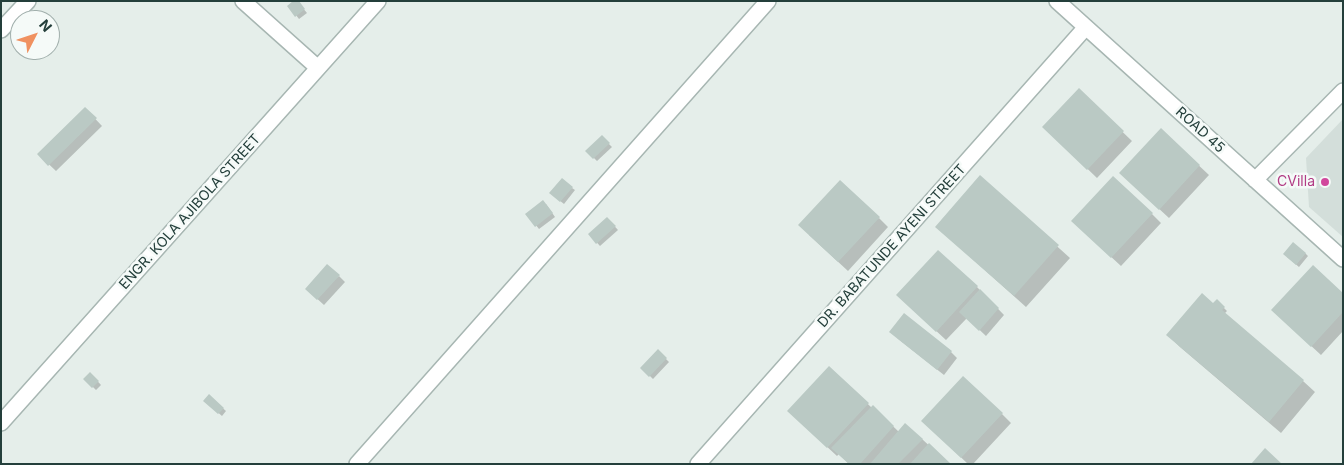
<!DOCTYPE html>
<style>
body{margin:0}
#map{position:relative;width:1344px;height:465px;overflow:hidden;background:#e5eeea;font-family:Inter,sans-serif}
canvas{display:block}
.frame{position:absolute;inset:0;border:2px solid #243f3b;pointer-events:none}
.north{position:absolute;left:10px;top:10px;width:50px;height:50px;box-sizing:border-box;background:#f5faf8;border:1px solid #a1afac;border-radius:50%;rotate:49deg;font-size:14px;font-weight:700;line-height:20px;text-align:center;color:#243f3b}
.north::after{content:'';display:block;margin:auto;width:18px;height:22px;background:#f09160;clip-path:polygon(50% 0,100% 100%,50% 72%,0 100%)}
</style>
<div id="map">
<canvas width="1344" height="465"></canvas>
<div class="frame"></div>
<div class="north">N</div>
</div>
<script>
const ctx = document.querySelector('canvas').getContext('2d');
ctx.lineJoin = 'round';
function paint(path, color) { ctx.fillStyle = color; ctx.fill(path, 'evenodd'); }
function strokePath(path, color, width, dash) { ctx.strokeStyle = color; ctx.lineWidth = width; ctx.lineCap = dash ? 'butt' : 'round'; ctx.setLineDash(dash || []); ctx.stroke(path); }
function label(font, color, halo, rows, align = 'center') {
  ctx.font = font + ' Inter,sans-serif'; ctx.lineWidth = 5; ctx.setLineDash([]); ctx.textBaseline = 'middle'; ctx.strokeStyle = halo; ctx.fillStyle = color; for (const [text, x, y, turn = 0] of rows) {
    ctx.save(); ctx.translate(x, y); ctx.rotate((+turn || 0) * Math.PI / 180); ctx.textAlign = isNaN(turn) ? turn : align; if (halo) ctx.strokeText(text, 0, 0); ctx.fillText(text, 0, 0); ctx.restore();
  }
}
paint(new Path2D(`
 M 1343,119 L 1343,237 L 1309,207 L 1306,158 Z`), '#d3deda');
paint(new Path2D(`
 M 297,1 L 307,13 L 299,19 L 289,6 Z
 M 1079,90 L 1132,141 L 1097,178 L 1044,127 Z
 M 85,108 L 102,126 L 56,171 L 38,154 Z
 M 1161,130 L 1209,175 L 1169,218 L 1130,182 Z
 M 602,137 L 612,147 L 597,161 L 587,151 Z
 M 980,177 L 1070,258 L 1026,307 L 949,238 Z
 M 572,188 L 575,190 L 564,204 L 554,196 Z
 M 546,204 L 555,217 L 539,229 L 527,214 Z
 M 1152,214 L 1161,223 L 1121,266 L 1082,230 Z
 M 607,218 L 618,230 L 600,246 L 589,234 Z
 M 879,218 L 888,227 L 848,271 L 809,235 Z
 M 938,251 L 977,287 L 1004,315 L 986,336 L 967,318 L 946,340 L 907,304 Z
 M 1305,253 L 1308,256 L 1299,267 L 1287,257 Z
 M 339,276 L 345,282 L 324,305 L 313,295 Z
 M 1343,294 L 1343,331 L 1321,355 L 1282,319 Z
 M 1217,301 L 1227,311 L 1224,314 L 1303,381 L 1315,392 L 1281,433 L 1180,347 L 1168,335 L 1217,308 Z
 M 897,338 L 951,352 L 957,358 L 944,375 Z
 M 658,351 L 669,362 L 653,379 L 642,368 Z
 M 829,367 L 872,408 L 873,407 L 899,432 L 922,439 L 949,464 L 849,464 L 839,454 L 837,456 L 798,420 Z
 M 90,373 L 101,385 L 96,390 L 85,379 Z
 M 209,396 L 226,411 L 222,416 L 205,401 Z
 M 1002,414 L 1011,423 L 973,464 L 968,464 L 932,430 Z`), '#0003');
paint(new Path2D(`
 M 293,1 L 299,1 L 305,9 L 295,17 L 287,6 Z
 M 1079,88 L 1124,131 L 1087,170 L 1042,127 Z
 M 85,107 L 97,118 L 48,166 L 37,154 Z
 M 1161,128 L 1200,165 L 1159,210 L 1119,173 Z
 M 602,135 L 610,143 L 593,159 L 585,151 Z
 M 980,175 L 1059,245 L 1014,296 L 935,227 Z
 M 1113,176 L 1153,213 L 1111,258 L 1071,221 Z
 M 562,178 L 573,187 L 560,202 L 549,193 Z
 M 840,180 L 880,217 L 838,262 L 798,225 Z
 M 543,200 L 553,213 L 535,227 L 525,214 Z
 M 607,217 L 616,226 L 596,244 L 588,234 Z
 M 1293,242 L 1306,253 L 1296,265 L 1283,254 Z
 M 938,250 L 978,286 L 936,332 L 896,295 Z
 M 327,264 L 340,275 L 317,300 L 305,289 Z
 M 1313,265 L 1343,293 L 1343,312 L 1311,347 L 1271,310 Z
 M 980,289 L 999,308 L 979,331 L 959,312 Z
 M 1202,293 L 1213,303 L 1217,299 L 1225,307 L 1222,310 L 1304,380 L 1269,422 L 1166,335 Z
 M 904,313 L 952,351 L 937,370 L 889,332 Z
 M 658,349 L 667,358 L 649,377 L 640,368 Z
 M 829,366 L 869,403 L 827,448 L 787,411 Z
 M 90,372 L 99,381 L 92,388 L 83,379 Z
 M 963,376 L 1003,413 L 961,458 L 921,421 Z
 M 209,394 L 224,408 L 218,414 L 203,401 Z
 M 873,405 L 894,426 L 860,464 L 849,464 L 831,448 Z
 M 905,423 L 923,439 L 898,464 L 870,464 Z
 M 929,443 L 951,464 L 910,464 Z
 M 1265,448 L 1282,464 L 1251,464 Z`), '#bac9c4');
const street = new Path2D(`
 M 243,1 L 318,68
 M 1057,1 L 1343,259
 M 1,30 L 28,1
 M 1255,180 L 1343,91
 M 1,423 L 378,1
 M 357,464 L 768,1
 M 698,464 L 1086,27`);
strokePath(street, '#a7b6b2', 18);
strokePath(street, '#fff', 15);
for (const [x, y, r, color] of [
 [1325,182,5,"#d1479c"]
]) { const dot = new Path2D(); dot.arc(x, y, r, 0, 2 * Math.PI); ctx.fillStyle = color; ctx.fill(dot); strokePath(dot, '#f5faf8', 2); }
label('14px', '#243f3b', '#f5faf8', [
 ["ROAD 45",1200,130,42],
 ["ENGR. KOLA AJIBOLA STREET",190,212,-48],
 ["DR. BABATUNDE AYENI STREET",892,246,-48]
]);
label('14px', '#b23c85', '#f5faf8', [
 ["CVilla",1315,182]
], 'right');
</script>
